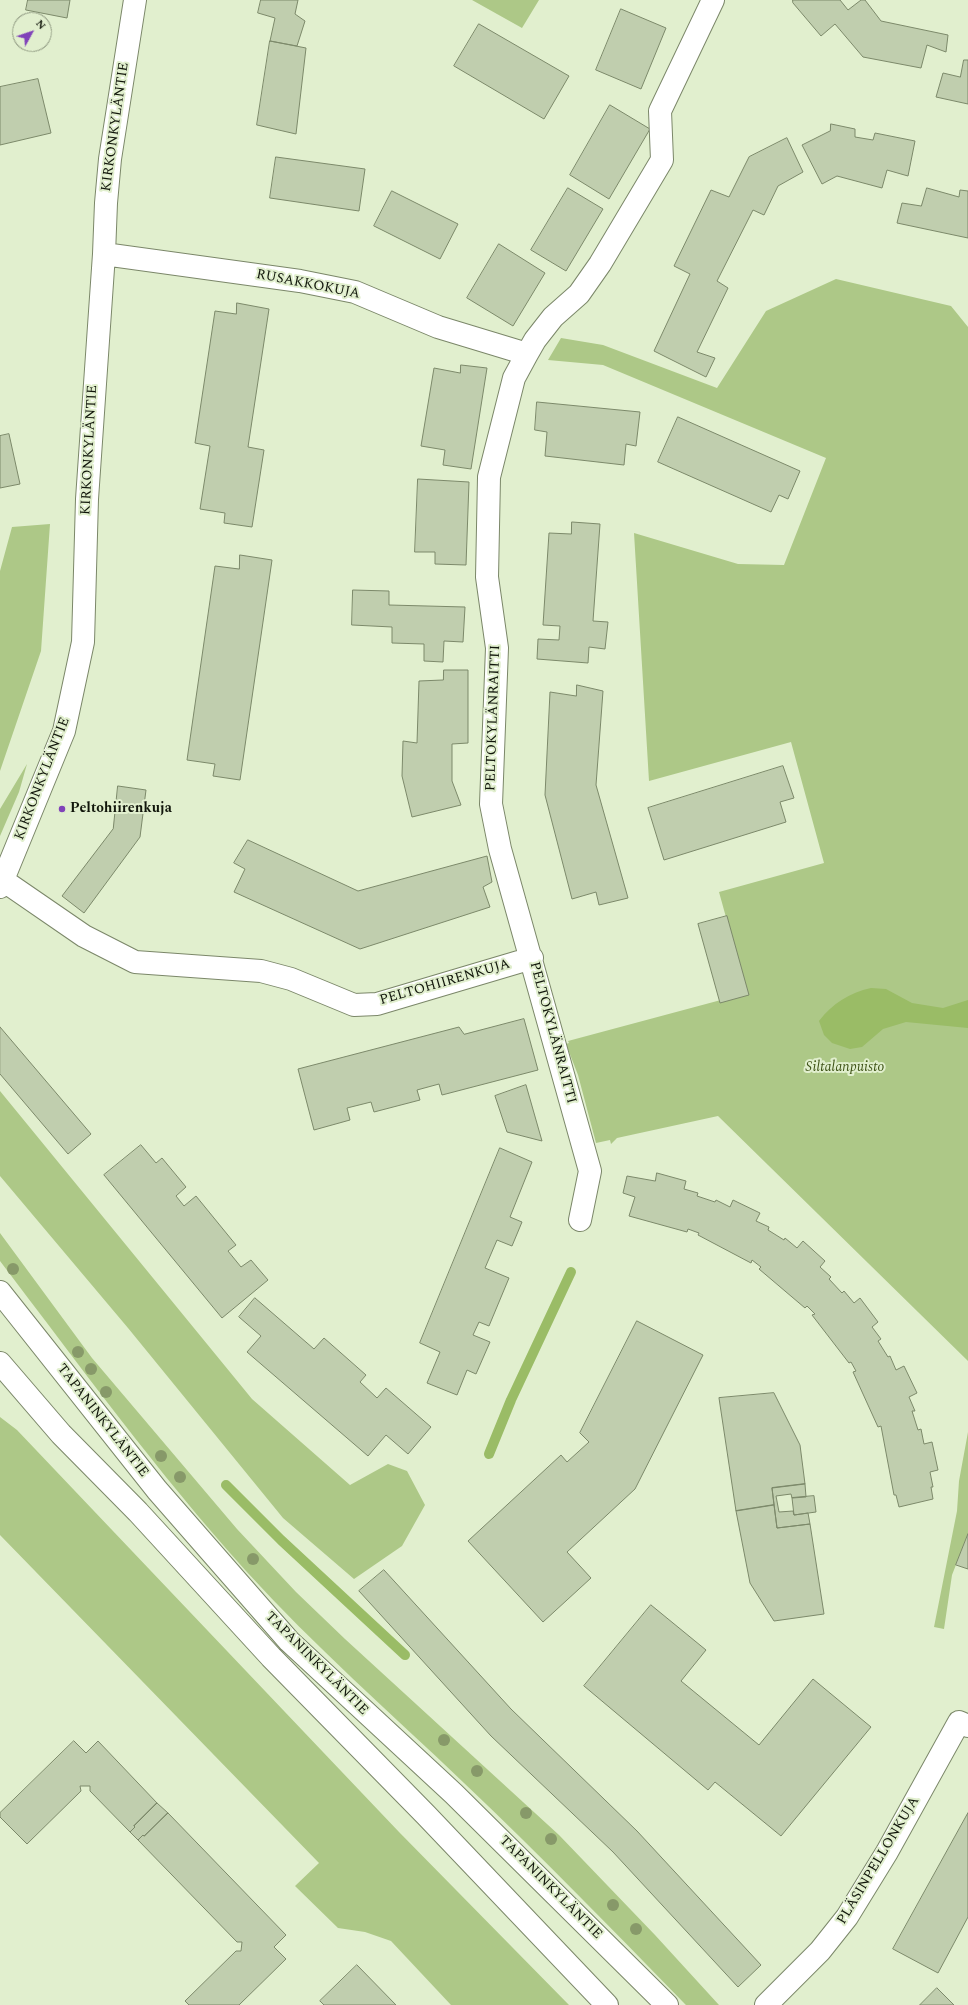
<!DOCTYPE html>
<meta charset="utf-8">
<style>
body{margin:0}
#map{position:relative;width:968px;height:2005px;overflow:hidden;background:#e1efce;font-family:Spectral,serif}
canvas{display:block}
.north{position:absolute;left:12px;top:12px;width:40px;height:40px;box-sizing:border-box;background:#e1efce;border:1px solid #8e9880;border-radius:50%;rotate:50deg;font-size:11px;font-weight:700;line-height:16px;text-align:center;color:#11160b}
.north::after{content:'';display:block;margin:auto;width:14px;height:18px;background:#8043b9;clip-path:polygon(50% 0,100% 100%,50% 72%,0 100%)}
</style>
<div id="map">
<canvas width="968" height="2005"></canvas>
<div class="north">N</div>
</div>
<script>
const ctx = document.querySelector('canvas').getContext('2d');
ctx.lineJoin = 'round';
function paint(path, color) { ctx.fillStyle = color; ctx.fill(path, 'evenodd'); }
function strokePath(path, color, width, dash) { ctx.strokeStyle = color; ctx.lineWidth = width; ctx.lineCap = dash ? 'butt' : 'round'; ctx.setLineDash(dash || []); ctx.stroke(path); }
function label(font, color, halo, rows, align = 'center') {
  ctx.font = font + ' Spectral,serif'; ctx.lineWidth = 4; ctx.setLineDash([]); ctx.textBaseline = 'middle'; ctx.strokeStyle = halo; ctx.fillStyle = color; for (const [text, x, y, turn = 0] of rows) {
    ctx.save(); ctx.translate(x, y); ctx.rotate((+turn || 0) * Math.PI / 180); ctx.textAlign = isNaN(turn) ? turn : align; if (halo) ctx.strokeText(text, 0, 0); ctx.fillText(text, 0, 0); ctx.restore();
  }
}
paint(new Path2D(`
 M 472,0 L 539,0 L 522,28 Z
 M 836,279 L 951,306 L 968,327 L 968,1361 L 718,1116 L 617,1138 L 611,1144 L 610,1140 L 596,1143 L 578,1075 L 566,1044 L 569,1043 L 568,1041 L 747,993 L 719,892 L 824,863 L 791,742 L 649,781 L 634,533 L 738,564 L 784,565 L 826,458 L 603,365 L 548,360 L 561,338 L 603,345 L 717,388 L 766,311 Z
 M 50,524 L 41,651 L 0,771 L 0,571 L 12,527 Z
 M 27,764 L 19,792 L 0,836 L 0,809 Z
 M 0,1091 L 252,1399 L 350,1485 L 388,1464 L 407,1471 L 425,1505 L 402,1546 L 354,1579 L 283,1518 L 128,1328 L 0,1176 Z
 M 0,1233 L 92,1358 L 237,1529 L 296,1592 L 345,1639 L 559,1835 L 655,1935 L 719,2005 L 686,2005 L 683,2002 C 611,1928 539,1854 464,1783 C 391,1713 314,1646 246,1571 C 157,1472 80,1366 0,1261 Z
 M 0,1417 L 17,1430 L 399,1832 L 569,2005 L 451,2005 L 391,1941 L 365,1932 L 338,1928 L 295,1886 L 319,1863 L 0,1535 Z
 M 968,1432 L 968,1534 L 952,1575 L 944,1629 L 934,1627 L 957,1511 L 959,1481 Z`), '#adc887');
paint(new Path2D(`
 M 871,988 L 886,989 L 912,1003 L 943,1008 L 968,1000 L 968,1028 L 906,1022 L 883,1029 L 862,1047 L 850,1049 L 832,1043 L 824,1035 L 819,1021 C 833,1003 849,993 871,988 Z`), '#9abc66');
strokePath(new Path2D(`
 M 489,1454 L 511,1400 L 571,1272
 M 226,1485 L 281,1540 L 405,1655`), '#9abc66', 10);
const building = new Path2D(`
 M 28,0 L 70,0 L 67,18 L 26,10 Z
 M 261,0 L 298,0 L 295,14 L 305,21 L 297,46 L 270,41 L 275,18 L 258,13 Z
 M 793,0 L 840,0 L 848,10 L 861,0 L 865,0 L 881,21 L 948,35 L 946,52 L 927,45 L 921,68 L 863,57 L 835,24 L 821,36 L 793,3 Z
 M 621,9 L 666,28 L 641,89 L 596,70 Z
 M 479,24 L 569,76 L 544,119 L 454,66 Z
 M 270,41 L 306,48 L 296,134 L 257,125 Z
 M 964,60 L 968,60 L 968,104 L 936,97 L 943,73 L 960,77 Z
 M 38,79 L 51,133 L 0,145 L 0,87 Z
 M 610,105 L 650,129 L 609,199 L 570,175 Z
 M 831,124 L 855,129 L 855,137 L 873,140 L 875,133 L 915,141 L 908,176 L 887,170 L 882,188 L 837,176 L 822,184 L 802,145 L 830,131 Z
 M 787,138 L 803,172 L 778,186 L 764,215 L 753,210 L 717,281 L 728,288 L 697,352 L 715,358 L 706,377 L 654,351 L 690,274 L 674,266 L 711,190 L 729,197 L 749,157 Z
 M 276,157 L 365,169 L 359,211 L 270,198 Z
 M 568,188 L 603,209 L 566,271 L 531,250 Z
 M 927,188 L 959,197 L 960,190 L 968,191 L 968,238 L 897,223 L 902,203 L 921,206 Z
 M 392,191 L 458,224 L 440,259 L 374,226 Z
 M 499,244 L 545,273 L 513,326 L 467,298 Z
 M 237,303 L 269,309 L 248,447 L 264,450 L 252,527 L 224,523 L 225,513 L 200,509 L 210,446 L 195,443 L 215,311 L 236,314 Z
 M 461,365 L 487,368 L 471,469 L 443,465 L 445,450 L 421,446 L 434,368 L 460,373 Z
 M 537,402 L 640,412 L 636,446 L 626,444 L 624,465 L 545,456 L 547,432 L 535,430 Z
 M 678,417 L 800,471 L 788,499 L 779,495 L 771,512 L 658,462 Z
 M 9,434 L 20,484 L 0,488 L 0,436 Z
 M 418,479 L 469,482 L 466,565 L 435,564 L 435,552 L 415,552 Z
 M 572,522 L 600,524 L 593,621 L 608,622 L 605,649 L 589,647 L 588,663 L 537,659 L 538,639 L 559,640 L 560,626 L 543,625 L 549,533 L 571,534 Z
 M 240,555 L 272,560 L 240,780 L 213,776 L 215,764 L 187,760 L 215,566 L 239,569 Z
 M 353,590 L 389,591 L 389,605 L 465,607 L 463,642 L 444,641 L 443,662 L 424,661 L 424,644 L 392,643 L 392,627 L 352,625 Z
 M 444,670 L 468,670 L 468,743 L 452,744 L 452,781 L 461,805 L 412,817 L 402,776 L 403,741 L 417,743 L 419,681 L 443,680 Z
 M 577,685 L 603,691 L 596,785 L 628,898 L 599,905 L 596,892 L 572,899 L 545,795 L 550,692 L 576,696 Z
 M 783,766 L 794,798 L 780,802 L 786,822 L 664,860 L 648,808 Z
 M 118,786 L 146,790 L 140,837 L 84,913 L 62,896 L 113,829 Z
 M 248,840 L 358,891 L 487,856 L 492,882 L 483,887 L 490,907 L 360,949 L 234,892 L 245,869 L 234,863 Z
 M 727,916 L 749,995 L 720,1003 L 698,924 Z
 M 524,1019 L 538,1070 L 442,1095 L 439,1084 L 417,1090 L 420,1100 L 374,1112 L 371,1102 L 347,1108 L 350,1120 L 314,1130 L 298,1069 L 459,1027 L 464,1034 Z
 M 0,1027 L 91,1134 L 68,1154 L 0,1074 Z
 M 526,1085 L 542,1141 L 507,1132 L 495,1096 Z
 M 141,1145 L 156,1163 L 162,1158 L 186,1187 L 176,1196 L 184,1206 L 196,1196 L 236,1245 L 228,1251 L 241,1267 L 251,1260 L 268,1280 L 222,1318 L 104,1175 Z
 M 500,1148 L 532,1162 L 510,1217 L 522,1222 L 512,1246 L 497,1240 L 485,1268 L 509,1278 L 489,1326 L 479,1322 L 473,1335 L 490,1342 L 476,1374 L 467,1370 L 457,1395 L 427,1383 L 440,1352 L 420,1343 Z
 M 657,1173 L 686,1181 L 684,1189 L 698,1193 L 697,1196 L 715,1202 L 716,1200 L 730,1207 L 733,1200 L 760,1213 L 756,1221 L 769,1227 L 768,1230 L 784,1240 L 785,1238 L 797,1248 L 803,1241 L 825,1261 L 820,1267 L 831,1277 L 829,1279 L 842,1293 L 844,1291 L 854,1303 L 860,1298 L 878,1322 L 872,1327 L 881,1339 L 878,1341 L 888,1357 L 890,1356 L 896,1370 L 904,1366 L 917,1393 L 909,1397 L 915,1411 L 912,1411 L 918,1430 L 921,1429 L 924,1444 L 932,1442 L 938,1470 L 930,1472 L 933,1487 L 931,1487 L 933,1499 L 899,1507 L 896,1495 L 894,1495 L 881,1426 L 878,1427 L 853,1372 L 856,1371 L 851,1362 L 849,1363 L 812,1315 L 815,1314 L 807,1306 L 805,1308 L 759,1269 L 761,1267 L 752,1260 L 751,1263 L 698,1235 L 699,1233 L 688,1229 L 687,1232 L 629,1216 L 635,1197 L 623,1193 L 627,1176 L 655,1181 Z
 M 255,1298 L 314,1349 L 324,1338 L 366,1375 L 360,1382 L 377,1398 L 386,1388 L 431,1427 L 408,1454 L 386,1435 L 368,1456 L 247,1352 L 261,1336 L 239,1317 Z
 M 637,1321 L 703,1355 L 635,1489 L 567,1552 L 591,1578 L 543,1622 L 468,1541 L 561,1455 L 567,1462 L 589,1442 L 580,1433 Z
 M 774,1393 L 800,1445 L 805,1484 L 772,1488 L 774,1505 L 736,1511 L 719,1398 Z
 M 805,1484 L 806,1497 L 792,1498 L 791,1494 L 776,1496 L 779,1512 L 793,1511 L 794,1515 L 808,1513 L 810,1524 L 777,1528 L 772,1488 Z
 M 814,1496 L 816,1512 L 794,1515 L 792,1498 Z
 M 774,1505 L 777,1528 L 810,1524 L 824,1614 L 774,1621 L 750,1583 L 736,1511 Z
 M 968,1534 L 968,1569 L 956,1565 Z
 M 384,1570 L 511,1709 L 637,1831 L 761,1965 L 738,1987 L 613,1852 L 491,1736 L 359,1591 Z
 M 651,1605 L 706,1650 L 681,1681 L 759,1745 L 813,1679 L 871,1727 L 781,1836 L 715,1782 L 708,1790 L 584,1686 Z
 M 74,1741 L 86,1753 L 98,1741 L 157,1803 L 134,1826 L 135,1827 L 130,1832 L 90,1791 L 90,1786 L 80,1786 L 81,1791 L 27,1844 L 0,1817 L 0,1813 Z
 M 157,1803 L 168,1813 L 144,1836 L 143,1835 L 138,1840 L 130,1832 L 135,1827 L 134,1826 Z
 M 168,1813 L 286,1935 L 274,1947 L 286,1959 L 239,2005 L 189,2005 L 185,2001 L 236,1951 L 241,1951 L 242,1942 L 237,1942 L 138,1840 L 143,1835 L 144,1836 Z
 M 968,1813 L 968,1917 L 938,1973 L 893,1949 Z
 M 357,1965 L 396,2005 L 324,2005 L 320,2001 Z
 M 937,1988 L 954,2005 L 920,2005 Z`);
paint(building, '#c0ceae');
strokePath(building, '#7c896a', 1);
const minor = new Path2D(`
 M 104,254 L 300,281 L 355,292 L 438,327 L 527,354
 M 4,881 L 84,936 L 135,962 L 261,971 L 291,979 L 354,1005 L 377,1004 L 532,958
 M 0,887 L 64,731 L 83,642 L 87,499 L 104,254 L 106,203 L 110,159 L 135,0
 M 580,1220 L 590,1171 L 500,849 L 491,804 L 497,648 L 487,577 L 489,477 L 514,378 L 527,354 L 535,340 L 553,317 L 579,294 L 600,264 L 662,160 L 660,111 L 713,0
 M 766,2005 L 820,1951 L 847,1917 L 887,1852 L 959,1722 L 968,1726`);
const major = new Path2D(`
 M 0,1292 L 157,1490 L 289,1641 L 454,1794 L 667,2005
 M 0,1363 L 61,1434 L 138,1512 L 271,1657 L 426,1815 L 607,2005`);
strokePath(minor, '#7b8769', 24);
strokePath(major, '#7b8769', 24);
strokePath(minor, '#fff', 22);
strokePath(major, '#fff', 22);
ctx.fillStyle = '#879969';
for (const [x, y] of [
 [13,1269],
 [78,1352],
 [91,1369],
 [106,1392],
 [161,1456],
 [180,1477],
 [253,1559],
 [444,1740],
 [477,1771],
 [526,1813],
 [551,1839],
 [613,1905],
 [636,1929]
]) { ctx.beginPath(); ctx.arc(x, y, 6, 0, 2 * Math.PI); ctx.fill(); }
for (const [x, y, r, color] of [
 [62,809,4,"#8043b9"]
]) { const dot = new Path2D(); dot.arc(x, y, r, 0, 2 * Math.PI); ctx.fillStyle = color; ctx.fill(dot); strokePath(dot, '#e1efce', 1.5); }
label('14px', '#11160b', '#e1efce', [
 ["KIRKONKYLÄNTIE",116,127,-82],
 ["RUSAKKOKUJA",308,285,11],
 ["KIRKONKYLÄNTIE",90,450,-87],
 ["PELTOKYLÄNRAITTI",494,718,-88],
 ["KIRKONKYLÄNTIE",43,779,-69],
 ["PELTOHIIRENKUJA",445,983,-16],
 ["PELTOKYLÄNRAITTI",552,1033,75],
 ["TAPANINKYLÄNTIE",102,1421,52],
 ["TAPANINKYLÄNTIE",316,1664,45],
 ["PLÄSINPELLONKUJA",879,1861,-59],
 ["TAPANINKYLÄNTIE",550,1888,45]
]);
label('bold 14px', '#11160b', '#e1efce', [
 ["Peltohiirenkuja",70,809]
], 'left');
label('italic 14px', '#3e5316', '#e1efce', [
 ["Siltalanpuisto",845,1068]
]);
</script>
